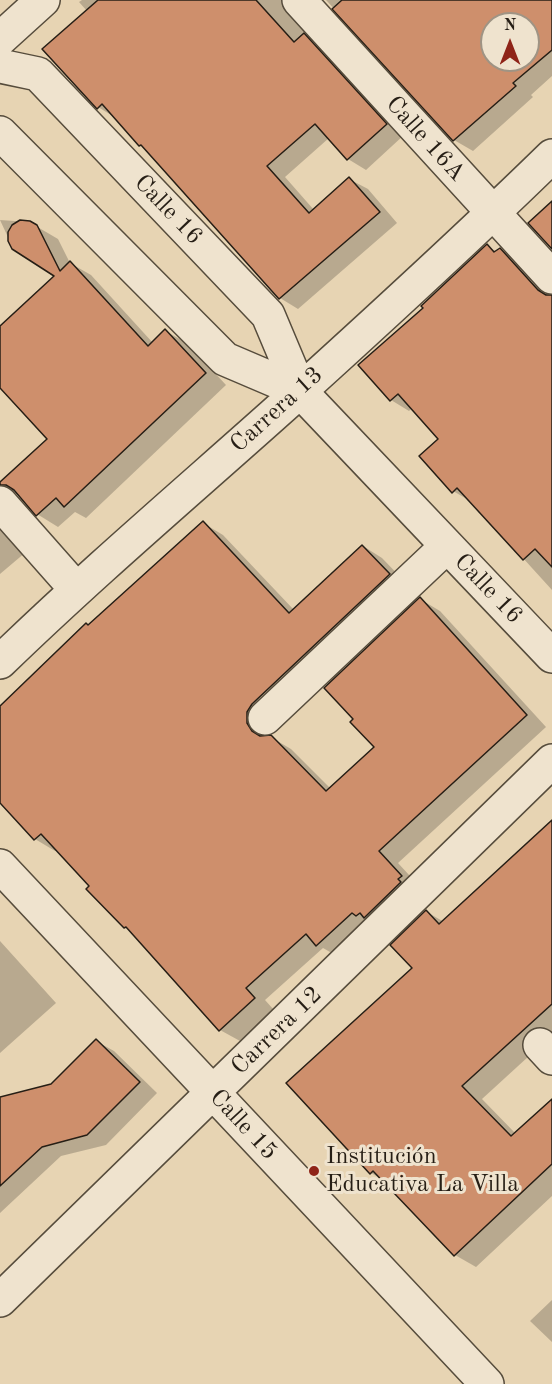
<!DOCTYPE html>
<meta charset="utf-8">
<style>
body{margin:0}
#map{position:relative;width:552px;height:1384px;overflow:hidden;background:#e7d4b3;font-family:"Old Standard TT",serif}
canvas{display:block}
.north{position:absolute;left:480px;top:12px;width:60px;height:60px;box-sizing:border-box;background:#efe3ce;border:2px solid #9f9484;border-radius:50%;rotate:0deg;font-size:16px;font-weight:700;line-height:24px;text-align:center;color:#261e15}
.north::after{content:'';display:block;margin:auto;width:21px;height:27px;background:#8f2418;clip-path:polygon(50% 0,100% 100%,50% 72%,0 100%)}
</style>
<div id="map">
<canvas width="552" height="1384"></canvas>
<div class="north">N</div>
</div>
<script>
const ctx = document.querySelector('canvas').getContext('2d');
ctx.lineJoin = 'round';
function paint(path, color) { ctx.fillStyle = color; ctx.fill(path, 'evenodd'); }
function strokePath(path, color, width, dash) { ctx.strokeStyle = color; ctx.lineWidth = width; ctx.lineCap = dash ? 'butt' : 'round'; ctx.setLineDash(dash || []); ctx.stroke(path); }
function label(font, color, halo, rows, align = 'center') {
  ctx.font = font + ' "Old Standard TT",serif'; ctx.lineWidth = 6; ctx.setLineDash([]); ctx.textBaseline = 'middle'; ctx.strokeStyle = halo; ctx.fillStyle = color; for (const [text, x, y, turn = 0] of rows) {
    ctx.save(); ctx.translate(x, y); ctx.rotate((+turn || 0) * Math.PI / 180); ctx.textAlign = isNaN(turn) ? turn : align; if (halo) ctx.strokeText(text, 0, 0); ctx.fillText(text, 0, 0); ctx.restore();
  }
}
paint(new Path2D(`
 M 82,0 L 303,0 L 404,135 L 366,170 L 348,159 L 329,138 L 285,177 L 314,210 L 349,179 L 368,189 L 397,223 L 298,309 L 280,298 L 145,148 L 140,145 L 116,118 L 98,107 L 87,11 L 79,2 Z
 M 326,0 L 552,0 L 552,76 L 531,95 L 533,97 L 473,151 L 454,140 ZM 492,24 L 528,24 L 528,60 L 492,60 Z
 M 0,220 L 29,222 L 58,239 L 70,263 L 91,275 L 153,343 L 165,331 L 187,343 L 226,385 L 86,518 L 75,512 L 58,527 L 37,514 L 20,496 L 0,485 L 49,439 L 0,386 L 0,328 L 56,276 L 13,248 Z
 M 487,246 L 497,252 L 500,249 L 518,260 L 552,297 L 552,590 L 472,502 L 453,491 L 440,439 L 412,408 L 409,411 L 391,400 L 425,308 Z
 M 0,519 L 26,552 L 0,574 Z
 M 203,523 L 223,535 L 294,610 L 363,546 L 382,558 L 409,586 L 267,724 L 267,735 L 291,749 L 331,789 L 376,747 L 420,599 L 440,611 L 546,727 L 398,863 L 421,888 L 337,956 L 323,948 L 265,1000 L 274,1010 L 240,1041 L 220,1030 L 132,931 L 125,927 L 91,886 L 57,849 L 55,851 L 35,839 L 0,802 L 0,708 Z
 M 552,824 L 552,1035 L 482,1099 L 516,1134 L 552,1101 L 552,1196 L 476,1267 L 455,1255 L 385,1181 L 371,1173 L 288,1083 L 414,968 L 427,912 L 444,922 Z
 M 0,941 L 56,1003 L 0,1053 Z
 M 96,1041 L 114,1051 L 157,1093 L 106,1145 L 61,1156 L 0,1213 L 0,1099 L 51,1085 Z
 M 552,1300 L 552,1342 L 530,1321 Z`), '#0003');
const building = new Path2D(`
 M 98,0 L 256,0 L 294,42 L 304,33 L 387,124 L 347,160 L 315,124 L 267,166 L 309,213 L 349,177 L 380,212 L 279,299 L 141,145 L 139,146 L 102,104 L 97,109 L 42,49 Z
 M 342,0 L 552,0 L 552,50 L 513,83 L 516,86 L 453,141 L 332,9 ZM 492,24 L 528,24 L 528,60 L 492,60 Z
 M 552,201 L 552,249 L 528,223 Z
 M 20,220 L 30,221 L 37,225 L 60,271 L 70,261 L 148,346 L 165,329 L 206,373 L 64,507 L 56,498 L 36,516 L 14,490 L 6,485 L 0,485 L 0,482 L 47,439 L 0,388 L 0,326 L 54,276 L 12,249 L 8,241 L 8,232 L 12,225 Z
 M 487,244 L 494,252 L 500,248 L 538,290 L 546,295 L 552,295 L 552,567 L 535,549 L 523,560 L 457,488 L 452,493 L 419,456 L 438,439 L 398,394 L 390,401 L 358,365 L 423,308 L 421,306 Z
 M 203,521 L 289,613 L 362,545 L 390,574 L 252,704 L 247,712 L 247,723 L 252,731 L 260,736 L 271,735 L 326,791 L 374,747 L 350,722 L 353,719 L 324,688 L 420,597 L 527,715 L 379,851 L 402,876 L 398,879 L 401,882 L 364,918 L 360,913 L 356,916 L 352,913 L 316,946 L 306,934 L 246,988 L 255,998 L 219,1031 L 126,927 L 124,928 L 86,889 L 89,886 L 41,834 L 34,840 L 0,803 L 0,706 L 86,623 L 88,625 Z
 M 552,820 L 552,1004 L 462,1086 L 511,1136 L 552,1099 L 552,1164 L 454,1256 L 373,1171 L 370,1174 L 286,1083 L 412,968 L 390,945 L 426,910 L 439,924 Z
 M 96,1039 L 140,1082 L 87,1135 L 42,1147 L 0,1186 L 0,1097 L 51,1084 Z`);
paint(building, '#ce8f6c');
strokePath(building, '#261e15', 1.5);
const street = new Path2D(`
 M 299,0 L 552,277
 M 0,39 L 43,0
 M 0,66 L 38,74 L 268,315 L 300,391 L 552,656
 M 0,133 L 225,359 L 300,391
 M 0,503 L 76,589
 M 0,662 C 97,568 200,481 300,391 C 385,314 470,236 552,156
 M 265,718 L 447,546
 M 0,866 L 487,1384
 M 540,1045 L 552,1058
 M 0,1300 L 552,761`);
strokePath(street, '#564c3c', 36);
strokePath(street, '#efe3ce', 33);
for (const [x, y, r, color] of [
 [314,1171,6,"#8f2418"]
]) { const dot = new Path2D(); dot.arc(x, y, r, 0, 2 * Math.PI); ctx.fillStyle = color; ctx.fill(dot); strokePath(dot, '#efe3ce', 2); }
label('24px', '#261e15', '#efe3ce', [
 ["Calle 16A",425,139,48],
 ["Calle 16",168,210,46],
 ["Carrera 13",277,410,-42],
 ["Calle 16",488,589,46],
 ["Carrera 12",277,1031,-44],
 ["Calle 15",243,1125,47]
]);
label('24px', '#261e15', '#efe3ce', [
 ["Institución",326,1157],
 ["Educativa La Villa",326,1185]
], 'left');
</script>
